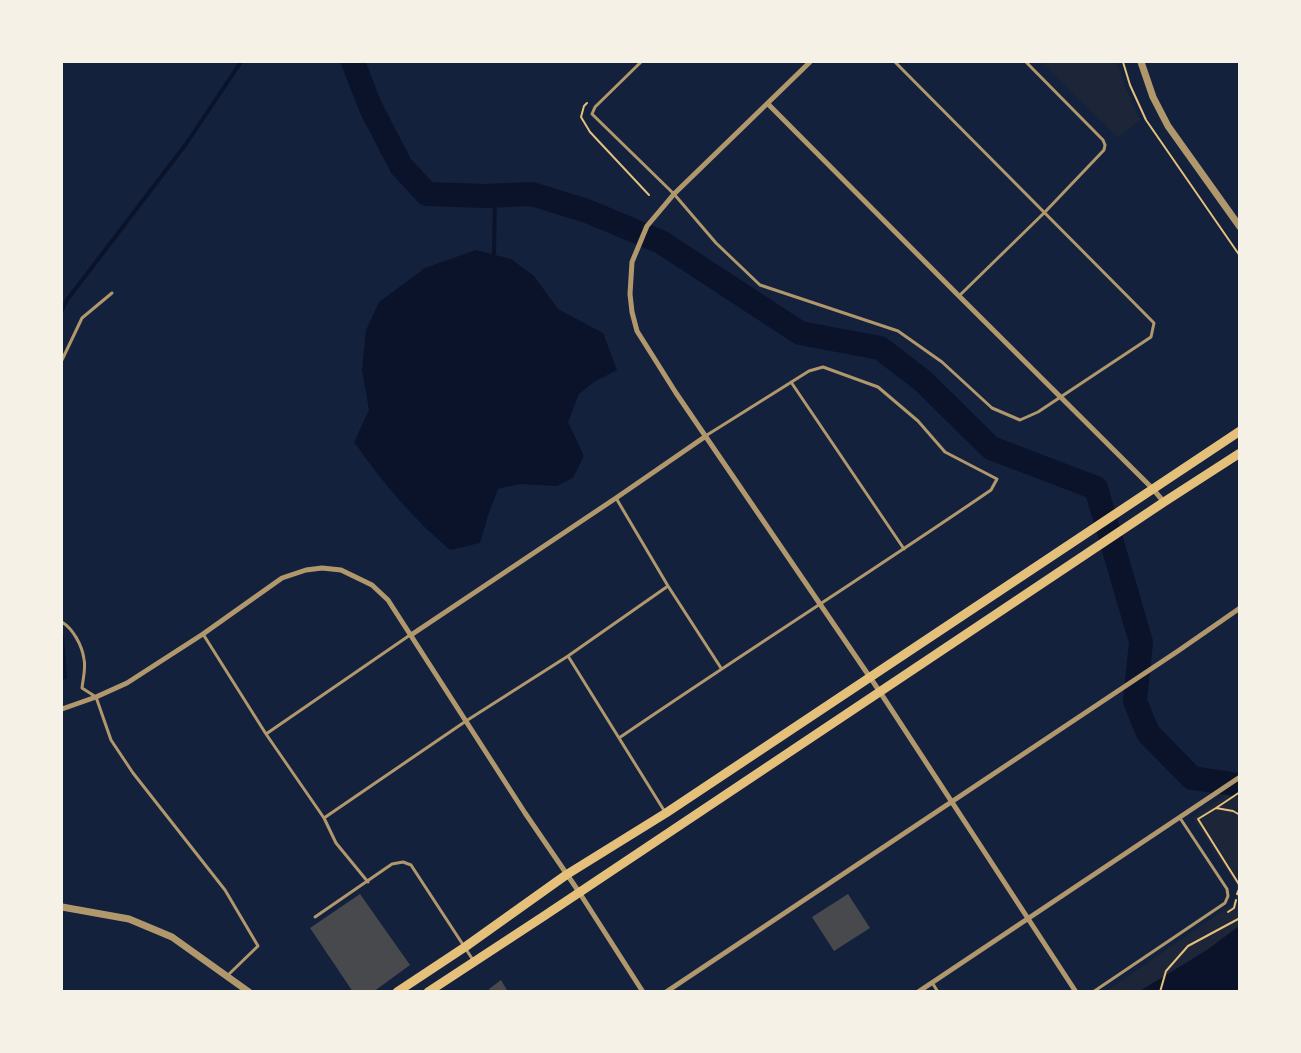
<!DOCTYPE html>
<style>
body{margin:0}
#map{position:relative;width:1301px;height:1053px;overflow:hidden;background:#14213d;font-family:"Exo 2",sans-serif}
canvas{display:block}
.frame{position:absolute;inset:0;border:63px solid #f6f1e7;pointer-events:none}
</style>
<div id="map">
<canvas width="1301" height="1053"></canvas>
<div class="frame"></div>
</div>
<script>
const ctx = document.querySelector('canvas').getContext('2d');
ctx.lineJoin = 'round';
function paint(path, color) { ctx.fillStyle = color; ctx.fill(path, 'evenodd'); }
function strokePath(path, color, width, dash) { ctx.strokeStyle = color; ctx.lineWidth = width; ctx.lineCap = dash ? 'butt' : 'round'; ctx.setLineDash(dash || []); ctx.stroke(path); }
paint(new Path2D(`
 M 1041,62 L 1117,62 L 1126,89 L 1140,120 L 1118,137 Z
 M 1239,786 L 1239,991 L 1105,992 L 1233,904 L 1237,894 L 1237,886 L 1192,817 Z`), '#1d2539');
paint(new Path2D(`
 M 476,250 L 511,259 L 534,276 L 558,309 L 603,333 L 617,370 L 594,382 L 579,394 L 568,422 L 584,456 L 573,478 L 557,486 L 519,484 L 498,489 L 488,516 L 480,543 L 450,550 C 413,519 382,482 354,442 L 369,410 L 362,370 L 366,330 L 379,302 L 425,268 Z
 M 1239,926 L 1239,991 L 1138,992 L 1207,950 Z`), '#0b132b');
strokePath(new Path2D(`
 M 494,254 L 495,196
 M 62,310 L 67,300 L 186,144 L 241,62
 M 62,636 L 65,677 L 62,678`), '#0b132b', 4);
strokePath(new Path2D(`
 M 353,62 L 370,106 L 401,166 L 427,194 L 485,196 L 532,194 L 587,211 L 661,242 L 800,333 L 880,348 L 923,381 L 991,448 L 1096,488 L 1141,642 L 1135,701 L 1148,733 L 1192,778 L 1240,785`), '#0b132b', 24);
paint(new Path2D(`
 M 360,894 L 410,965 L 373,992 L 353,992 L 310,928 Z
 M 848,894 L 870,928 L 834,951 L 812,917 Z
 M 501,980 L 508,992 L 491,992 L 489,989 Z`), '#48494c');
strokePath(new Path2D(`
 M 1123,62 L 1130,85 L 1146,120 L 1240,256
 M 587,103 L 584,106 L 581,117 L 590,132 L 649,195
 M 1240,792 L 1216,808 L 1233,811 L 1240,815
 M 1216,808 L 1198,819 L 1240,886
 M 1240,887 L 1237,894 L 1240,895
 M 1228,912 L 1234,908 L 1236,900
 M 1160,992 L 1166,971 L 1188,946 L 1240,918`), '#e5c07b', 2);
strokePath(new Path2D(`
 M 641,62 L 595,107 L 592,114 L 674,194 L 716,243 L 760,285 L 898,331 L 942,362 L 992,408 L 1020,420 L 1038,412 L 1151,337 L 1154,323 L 895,62
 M 960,295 L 1045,212 L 1104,150 L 1105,145 L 1103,140 L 1026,62
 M 62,360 L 82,318 L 112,293
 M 791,382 L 904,549
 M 616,498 L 668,586 L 721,668
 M 62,622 C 73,629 82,645 84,659 C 86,668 83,679 82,688 L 96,697 L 111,740 L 133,773 L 225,890 L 258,946 L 227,976
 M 203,634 L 266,734 L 324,818 L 336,843 L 368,882
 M 568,656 L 665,812
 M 266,734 L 410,635
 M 619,738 C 742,654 868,574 991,490 L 997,479 L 945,452 L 918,421 L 878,387 L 823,367 L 809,371 L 707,435
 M 324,818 L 466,721 L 568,656 L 668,586
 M 315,917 L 392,864 L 403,862 L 411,865 L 473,960
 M 933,984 L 938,992
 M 1093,992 L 1225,903 L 1228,896 L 1227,889 L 1180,818`), '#b1986c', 3);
strokePath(new Path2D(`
 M 810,62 L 674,194 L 647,226 L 632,262 L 630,294 L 632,312 L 637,331 L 676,393 L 880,692 L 1076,992
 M 768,104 L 959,296 L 1152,488 L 1164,502
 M 411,635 L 616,498 L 706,436
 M 62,709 L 96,697 L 127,683 L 203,634 L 282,578 L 306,570 L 322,568 L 341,570 L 372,585 L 388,600 L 525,813 L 579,892 L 643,992
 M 666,992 L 1178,651 L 1240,608
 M 918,992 L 1240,777`), '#b1986c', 5);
strokePath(new Path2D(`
 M 1141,62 L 1153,97 L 1168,126 L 1240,227
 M 62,907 L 129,919 L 172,937 L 249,992`), '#b1986c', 7);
strokePath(new Path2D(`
 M 397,992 L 465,947 L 566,875 L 666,813 L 1240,431
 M 428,992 L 544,916 L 1164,502 L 1240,453`), '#e5c07b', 9);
</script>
